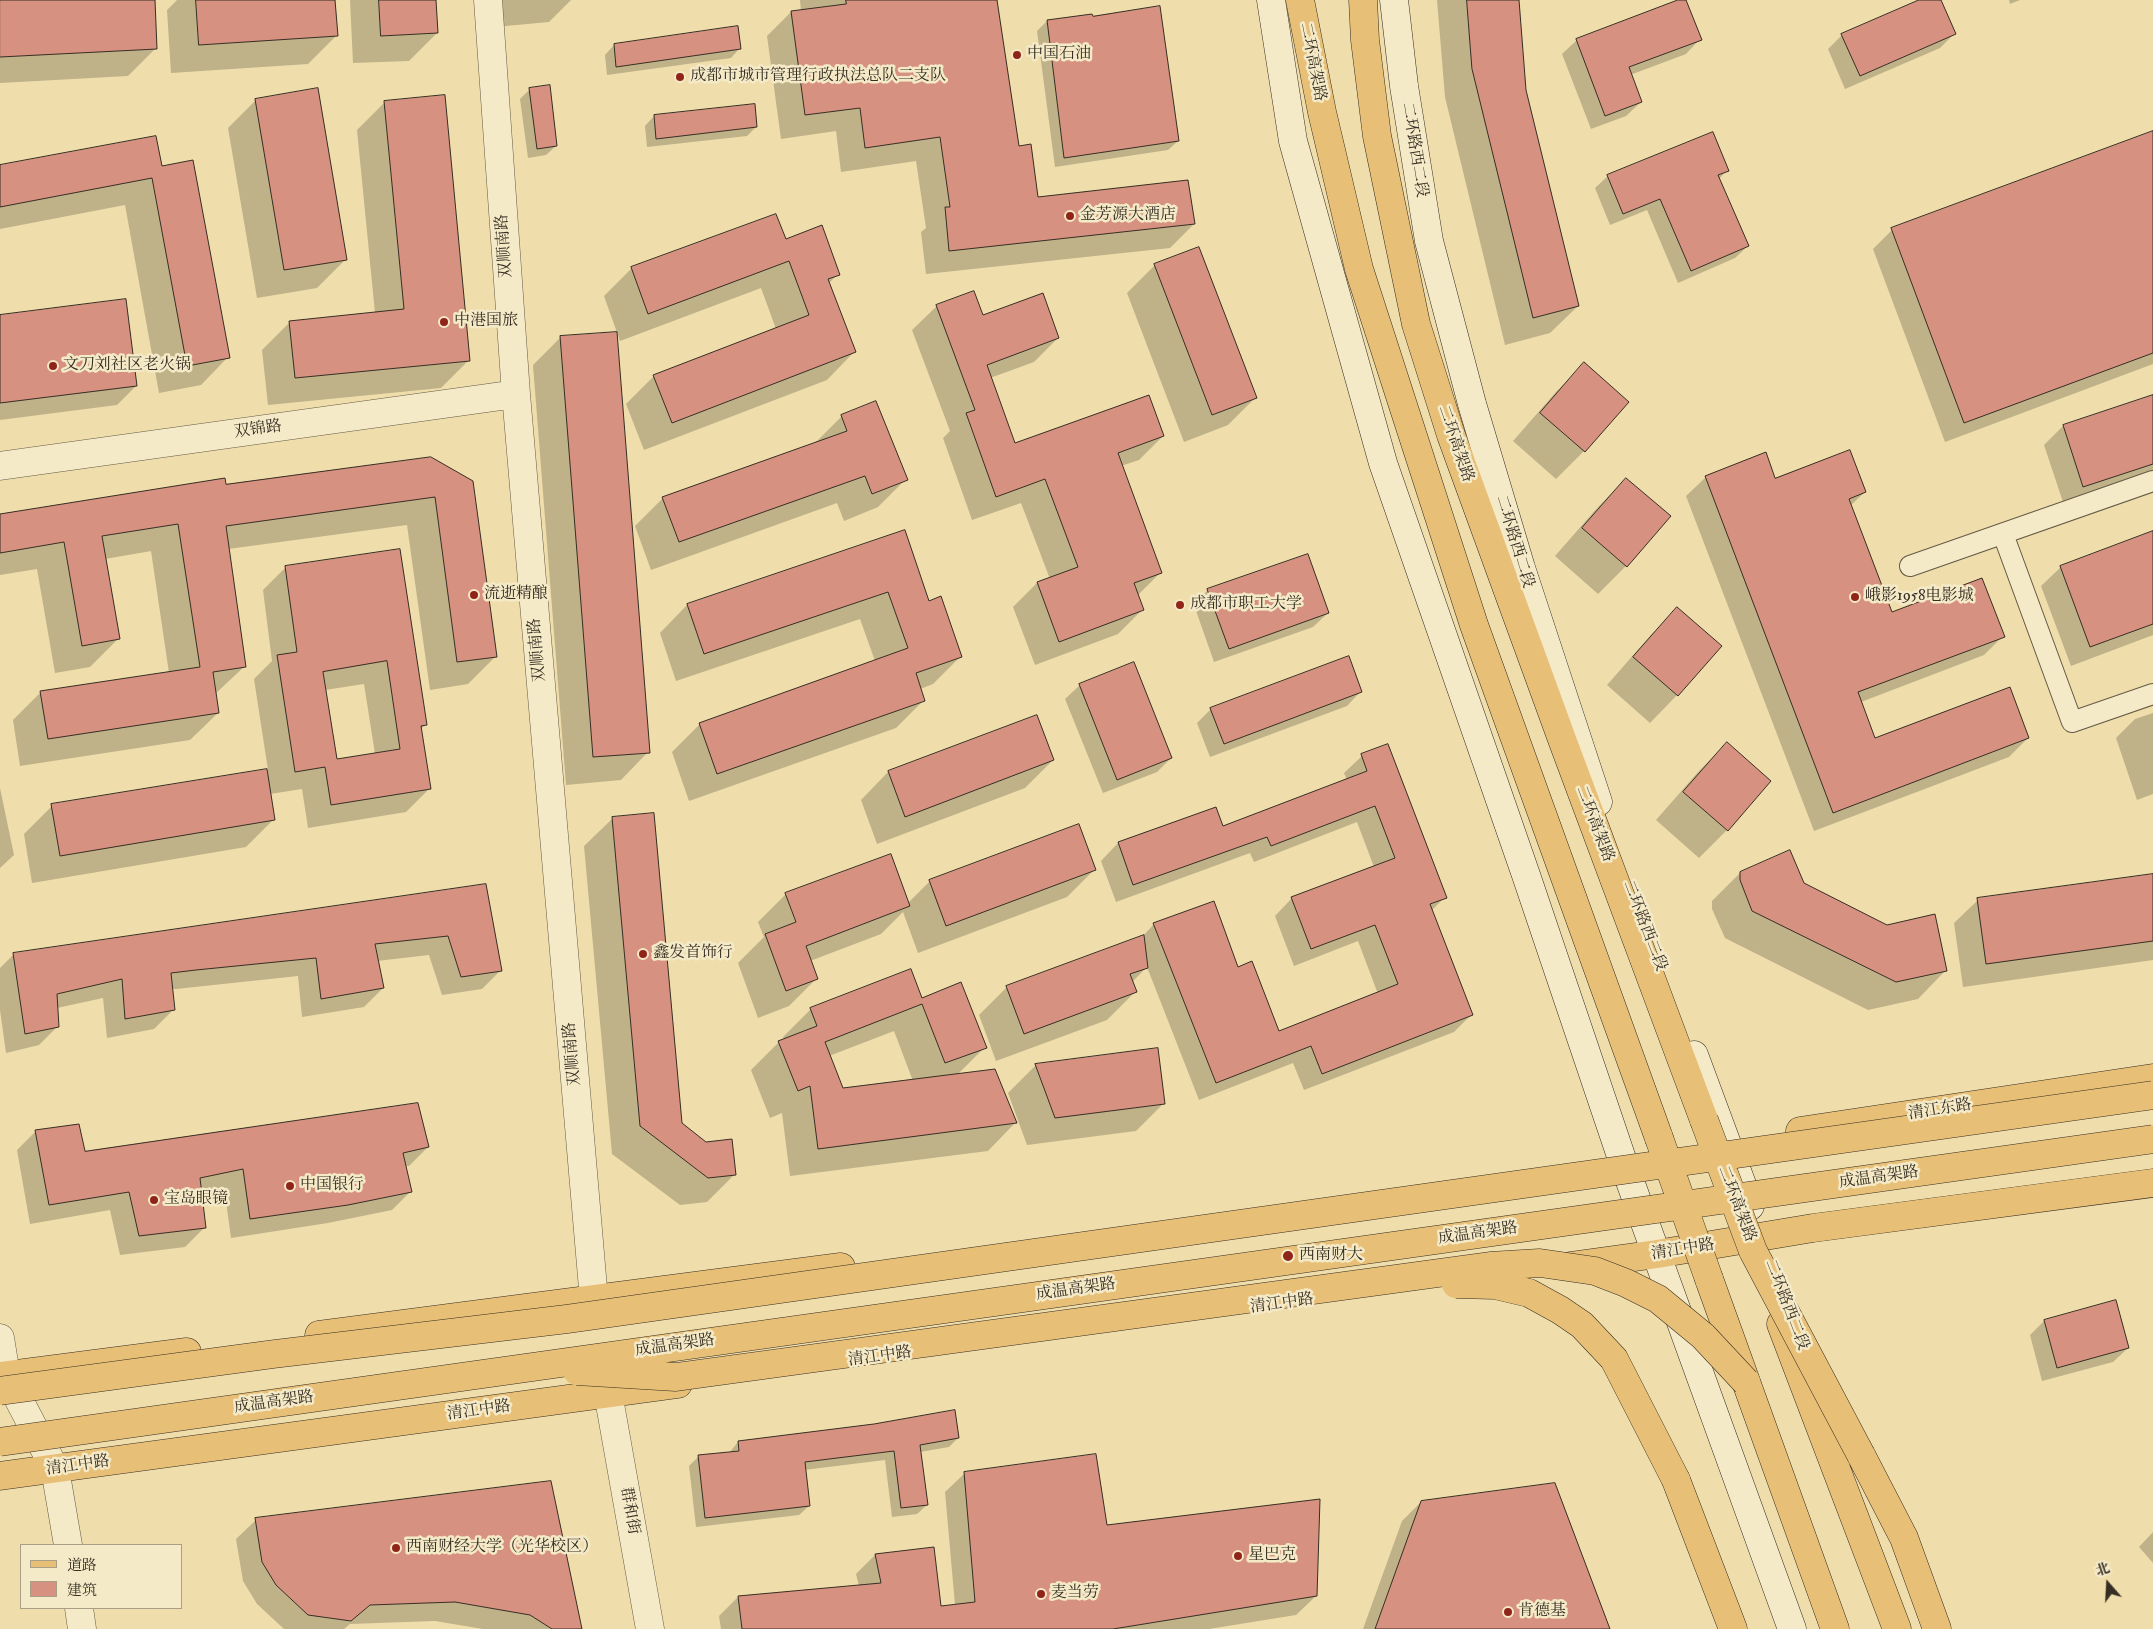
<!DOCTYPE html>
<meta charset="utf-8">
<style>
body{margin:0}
#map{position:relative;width:2153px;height:1629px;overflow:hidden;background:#efdeab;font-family:"IM FELL Double Pica","Noto Serif SC",serif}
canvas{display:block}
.legend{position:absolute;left:20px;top:1544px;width:162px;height:65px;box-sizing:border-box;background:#f5eac8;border:1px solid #a99f86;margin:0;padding:6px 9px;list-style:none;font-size:15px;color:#362e23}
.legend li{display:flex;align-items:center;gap:10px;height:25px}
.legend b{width:25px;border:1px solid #a99f86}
.north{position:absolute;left:2083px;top:1559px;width:50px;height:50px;-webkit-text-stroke:4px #f5eac8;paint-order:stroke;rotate:341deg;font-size:14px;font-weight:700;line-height:20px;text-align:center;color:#362e23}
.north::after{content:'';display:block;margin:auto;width:18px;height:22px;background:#362e23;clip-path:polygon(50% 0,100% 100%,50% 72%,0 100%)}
</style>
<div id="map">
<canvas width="2153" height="1629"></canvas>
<ul class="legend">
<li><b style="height:6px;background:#e8bf76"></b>道路</li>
<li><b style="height:14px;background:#d79180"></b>建筑</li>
</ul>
<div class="north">北</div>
</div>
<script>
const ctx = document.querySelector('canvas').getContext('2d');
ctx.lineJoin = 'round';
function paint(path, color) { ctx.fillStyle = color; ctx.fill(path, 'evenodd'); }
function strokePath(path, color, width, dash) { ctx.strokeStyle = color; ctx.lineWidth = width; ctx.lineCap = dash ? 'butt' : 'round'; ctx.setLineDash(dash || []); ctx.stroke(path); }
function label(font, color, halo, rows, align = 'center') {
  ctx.font = font + ' "IM FELL Double Pica","Noto Serif SC",serif'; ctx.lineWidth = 5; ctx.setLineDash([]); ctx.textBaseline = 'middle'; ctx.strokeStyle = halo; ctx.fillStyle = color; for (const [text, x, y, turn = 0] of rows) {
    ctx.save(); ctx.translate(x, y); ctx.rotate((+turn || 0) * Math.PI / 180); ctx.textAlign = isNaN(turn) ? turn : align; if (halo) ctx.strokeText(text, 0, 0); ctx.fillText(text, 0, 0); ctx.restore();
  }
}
paint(new Path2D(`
 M 0,0 L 153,0 L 156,48 L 128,76 L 0,83 Z
 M 177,0 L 334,0 L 336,36 L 308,64 L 171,73 L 167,10 Z
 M 350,0 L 435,0 L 437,33 L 409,61 L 353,63 Z
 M 482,0 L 571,0 L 549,22 L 484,28 Z
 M 800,0 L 971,0 L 1018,147 L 1037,198 L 1194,224 L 1170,248 L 926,274 L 921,232 L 926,228 L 916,161 L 841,172 L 836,131 L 781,139 L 767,36 L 791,12 L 801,11 Z
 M 1437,0 L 1518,0 L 1520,71 L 1578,306 L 1550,333 L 1505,345 L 1445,97 Z
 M 1681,0 L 1685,0 L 1700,39 L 1686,54 L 1630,75 L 1641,102 L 1626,116 L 1591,129 L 1562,54 L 1577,40 Z
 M 1922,0 L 1940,0 L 1954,34 L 1940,48 L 1845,89 L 1828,49 L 1842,35 Z
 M 2009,0 L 2020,0 L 2010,4 Z
 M 1092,18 L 1178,141 L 1168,150 L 1055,167 L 1037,31 L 1047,21 Z
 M 614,45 L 740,48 L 731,58 L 607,75 L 605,55 Z
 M 530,89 L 556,146 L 546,155 L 528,158 L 520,99 Z
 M 256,100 L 345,260 L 317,288 L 257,298 L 228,128 Z
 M 385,102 L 469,360 L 441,388 L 268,405 L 262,350 L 290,322 L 375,313 L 357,130 Z
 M 654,116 L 756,127 L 747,136 L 647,147 L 645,126 Z
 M 2153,132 L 2153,364 L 1945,442 L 1873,249 L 1892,230 Z
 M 0,166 L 161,168 L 228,357 L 201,385 L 159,393 L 125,205 L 0,229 Z
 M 1727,170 L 1719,179 L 1748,246 L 1735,258 L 1678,283 L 1647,210 L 1610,225 L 1595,188 L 1608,176 Z
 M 785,240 L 838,274 L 828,284 L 854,352 L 827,380 L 644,450 L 626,404 L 654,376 L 776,329 L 761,288 L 620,341 L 604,296 L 632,268 Z
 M 1155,265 L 1256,397 L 1228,425 L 1184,442 L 1127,293 Z
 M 937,306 L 1058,338 L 1034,362 L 990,378 L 1014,444 L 1163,436 L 1139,460 L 1121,466 L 1161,572 L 1137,596 L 1142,610 L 1118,634 L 1035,665 L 1013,607 L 1037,583 L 1050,579 L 1021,503 L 972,520 L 943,438 L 950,431 L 912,330 Z
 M 0,316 L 136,386 L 117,405 L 0,420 Z
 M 561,337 L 648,752 L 621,780 L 566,785 L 533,365 Z
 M 1584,364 L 1584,451 L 1556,479 L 1513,441 L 1556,392 Z
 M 2153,396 L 2153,475 L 2064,505 L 2044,445 L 2063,426 Z
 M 842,416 L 906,479 L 878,507 L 844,521 L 837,503 L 651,570 L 635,526 L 663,498 L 814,444 Z
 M 431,458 L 496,656 L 468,684 L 430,690 L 407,525 L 228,549 L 245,666 L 215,694 L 218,713 L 190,740 L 20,766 L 13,720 L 41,692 L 169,673 L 151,551 L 105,559 L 118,639 L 90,667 L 55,673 L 37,569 L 0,575 L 0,515 Z
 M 1706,477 L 1775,480 L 1865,492 L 1850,506 L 1891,613 L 2003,636 L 1984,655 L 1861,702 L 1875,740 L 2028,738 L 2009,757 L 1814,831 L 1686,496 Z
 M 1626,479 L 1626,566 L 1598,594 L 1555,556 L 1598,507 Z
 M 904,531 L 928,602 L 961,656 L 933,684 L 920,689 L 924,700 L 896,728 L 689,801 L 672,752 L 700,724 L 875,661 L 860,619 L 676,681 L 660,633 L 687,605 Z
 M 2153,532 L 2153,635 L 2071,666 L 2041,586 L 2061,567 Z
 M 399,551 L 426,724 L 420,730 L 429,789 L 406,812 L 308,828 L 302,789 L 270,794 L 274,819 L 246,847 L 32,883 L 24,834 L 52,806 L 268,770 L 254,679 L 272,661 L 263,590 L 286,567 ZM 364,684 L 375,754 L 336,760 L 325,690 Z
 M 1208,590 L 1328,613 L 1313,627 L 1214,662 L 1194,605 Z
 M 1677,608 L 1677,695 L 1650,723 L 1607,685 L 1650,636 Z
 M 1080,685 L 1171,758 L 1157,772 L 1103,793 L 1065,699 Z
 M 1361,691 L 1347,706 L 1210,757 L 1197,723 L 1211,709 Z
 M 2153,713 L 2153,794 L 2137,800 L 2116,738 L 2135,719 Z
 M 1727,743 L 1770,781 L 1727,830 L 1699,858 L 1656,820 L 1699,771 Z
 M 1362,756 L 1445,897 L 1431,911 L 1472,1014 L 1454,1032 L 1304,1090 L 1293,1063 L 1199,1100 L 1147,967 L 1132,982 L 1135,992 L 1107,1020 L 996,1061 L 979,1015 L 1007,987 L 1142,937 L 1154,924 L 1237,968 L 1278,1032 L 1378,994 L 1358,941 L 1294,966 L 1275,916 L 1292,898 L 1374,867 L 1357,822 L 1254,862 L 1250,853 L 1116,902 L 1101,861 L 1118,843 L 1215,808 L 1222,828 L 1347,780 L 1344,773 Z
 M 1053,760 L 1025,788 L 877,844 L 861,800 L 888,772 Z
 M 0,788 L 14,855 L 0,868 Z
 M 612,819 L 681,1123 L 735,1174 L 707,1202 L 680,1205 L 612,1154 L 584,846 Z
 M 1095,869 L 1067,897 L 918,953 L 903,912 L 881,934 L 810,961 L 817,978 L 789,1006 L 758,1018 L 738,963 L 764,937 L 758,922 L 786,894 L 908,903 L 930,881 Z
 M 1740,873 L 1803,884 L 1945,971 L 1918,999 L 1868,1010 L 1725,938 L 1712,909 L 1712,901 Z
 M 2153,875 L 2153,960 L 1963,987 L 1954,923 L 1978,900 Z
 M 485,886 L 501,970 L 482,989 L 442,995 L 429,955 L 377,961 L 383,988 L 364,1007 L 302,1017 L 298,976 L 176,989 L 172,989 L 174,1009 L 154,1029 L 107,1038 L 103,998 L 57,1008 L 58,1026 L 39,1045 L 6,1053 L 0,1010 L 0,968 L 14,954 Z
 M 922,999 L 985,1047 L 957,1075 L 1015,1123 L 988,1151 L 790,1176 L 782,1113 L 770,1118 L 751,1070 L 779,1042 L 784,1040 L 783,1037 L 811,1009 ZM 894,1031 L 913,1081 L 842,1090 L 829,1056 Z
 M 1036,1065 L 1164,1103 L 1136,1131 L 1027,1145 L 1008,1093 Z
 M 36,1131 L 84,1153 L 428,1147 L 409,1166 L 405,1166 L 411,1191 L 392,1210 L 328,1223 L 231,1238 L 224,1187 L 201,1192 L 204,1228 L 185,1247 L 120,1255 L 110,1210 L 30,1224 L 17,1150 Z
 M 2044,1321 L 2128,1348 L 2113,1362 L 2042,1381 L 2030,1335 Z
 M 874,1425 L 958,1438 L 949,1447 L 920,1452 L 927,1505 L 917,1514 L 892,1517 L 885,1460 L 804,1470 L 809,1506 L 799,1515 L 696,1527 L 689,1466 L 699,1456 L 729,1453 L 738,1442 Z
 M 964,1474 L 1106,1526 L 1316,1596 L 1296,1615 L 1209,1629 L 721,1629 L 719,1616 L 738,1597 L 859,1586 L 856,1574 L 875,1555 L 932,1548 L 940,1607 L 955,1605 L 945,1492 Z
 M 1421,1502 L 1608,1629 L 1363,1629 L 1402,1521 Z
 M 256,1520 L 578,1629 L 483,1629 L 435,1621 L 350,1624 L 344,1629 L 284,1629 L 257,1604 L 243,1581 L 236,1539 Z
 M 2153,1532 L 2153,1563 L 2139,1547 Z`), '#0003');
const building = new Path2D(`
 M 0,0 L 155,0 L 157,49 L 0,57 Z
 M 196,0 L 335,0 L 338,36 L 199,45 Z
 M 379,0 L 436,0 L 438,33 L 381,36 Z
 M 846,0 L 997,0 L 1019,146 L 1031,144 L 1038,197 L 1188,180 L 1195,224 L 949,251 L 945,207 L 950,207 L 940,137 L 865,148 L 860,108 L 805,115 L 791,11 L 846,4 Z
 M 1467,0 L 1519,0 L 1526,90 L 1579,306 L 1533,318 L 1472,69 Z
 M 1678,0 L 1686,0 L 1702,40 L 1629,67 L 1642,102 L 1605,116 L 1576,39 Z
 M 1919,0 L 1941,0 L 1956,34 L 1860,76 L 1841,34 Z
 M 1160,6 L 1179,141 L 1064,158 L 1047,20 L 1092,14 L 1093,16 Z
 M 738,26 L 741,49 L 616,67 L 614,44 Z
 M 550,85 L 557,146 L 537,149 L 529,88 Z
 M 318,88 L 347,260 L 284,270 L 255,99 Z
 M 445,95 L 470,361 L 295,378 L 289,321 L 404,309 L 384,101 Z
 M 755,104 L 757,127 L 656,139 L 654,115 Z
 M 2153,131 L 2153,353 L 1964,423 L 1891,228 Z
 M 1713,132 L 1729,171 L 1718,175 L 1749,246 L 1691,271 L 1660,199 L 1623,214 L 1607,175 Z
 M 156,136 L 162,166 L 193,160 L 230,358 L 187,366 L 152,178 L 0,207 L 0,165 Z
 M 776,214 L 786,239 L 822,225 L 840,275 L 828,279 L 856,352 L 672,423 L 653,375 L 809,315 L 789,261 L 648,314 L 631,267 Z
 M 1199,247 L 1257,398 L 1212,415 L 1154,264 Z
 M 974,291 L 983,315 L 1043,293 L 1059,338 L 987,365 L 1015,443 L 1149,395 L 1164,436 L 1118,453 L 1162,573 L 1134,583 L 1144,610 L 1059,642 L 1037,582 L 1078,567 L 1045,479 L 996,497 L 966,413 L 975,410 L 936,305 Z
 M 126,299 L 137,386 L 0,403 L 0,315 Z
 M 617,332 L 650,753 L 593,757 L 560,336 Z
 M 1584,362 L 1629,402 L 1585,452 L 1540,413 Z
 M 2153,395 L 2153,464 L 2083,487 L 2063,425 Z
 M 876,401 L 908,480 L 872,494 L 865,476 L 679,542 L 662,497 L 847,431 L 841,415 Z
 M 1850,450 L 1866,492 L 1849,499 L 1892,612 L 1982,578 L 2005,637 L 1858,692 L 1875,738 L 2010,687 L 2029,738 L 1833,813 L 1705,476 L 1766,452 L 1775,478 Z
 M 431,457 L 473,481 L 497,657 L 457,662 L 435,497 L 226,526 L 246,667 L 213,672 L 219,713 L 48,739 L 40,691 L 200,667 L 178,524 L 102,536 L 120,639 L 82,646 L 64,542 L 0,553 L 0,514 L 225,478 L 226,484 Z
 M 1626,478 L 1671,516 L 1627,567 L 1582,528 Z
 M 905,530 L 929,601 L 941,596 L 962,657 L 916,673 L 925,701 L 717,774 L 699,723 L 908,648 L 888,592 L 704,654 L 687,604 Z
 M 2153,531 L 2153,624 L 2090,647 L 2060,566 Z
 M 400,549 L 427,725 L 421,726 L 431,789 L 331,805 L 325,767 L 295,772 L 277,655 L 297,652 L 285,566 ZM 387,661 L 400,749 L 337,759 L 323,672 Z
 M 1308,554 L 1329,613 L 1229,649 L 1207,589 Z
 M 1677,607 L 1722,646 L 1678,696 L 1633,657 Z
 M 1349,656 L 1362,692 L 1224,744 L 1210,708 Z
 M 1134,662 L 1172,758 L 1117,780 L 1079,684 Z
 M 1037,715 L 1054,760 L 905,817 L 888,771 Z
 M 1727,742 L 1771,781 L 1728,831 L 1683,792 Z
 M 1388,744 L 1447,898 L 1430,904 L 1473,1015 L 1322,1074 L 1311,1046 L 1216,1083 L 1153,923 L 1214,901 L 1238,967 L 1252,961 L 1279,1031 L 1398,984 L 1375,925 L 1311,949 L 1291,897 L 1395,858 L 1375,806 L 1271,846 L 1267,837 L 1133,885 L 1118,842 L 1216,807 L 1223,826 L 1367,771 L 1361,754 Z
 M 267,769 L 275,820 L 60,856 L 51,804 Z
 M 654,813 L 682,1123 L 706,1142 L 732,1139 L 736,1175 L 708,1178 L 640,1126 L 612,817 Z
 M 1079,824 L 1096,870 L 946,926 L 929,880 Z
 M 1790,850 L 1804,883 L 1887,925 L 1935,914 L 1947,971 L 1896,982 L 1752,911 L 1740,880 L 1740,872 Z
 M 891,854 L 910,906 L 806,946 L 818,979 L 786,991 L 765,934 L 796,922 L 785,893 Z
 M 2153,874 L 2153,941 L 1986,964 L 1977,898 Z
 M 486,884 L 502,971 L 461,977 L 448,936 L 375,944 L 384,988 L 321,999 L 316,958 L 196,970 L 171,973 L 175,1010 L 125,1019 L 122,979 L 57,994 L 59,1027 L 25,1034 L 13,953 Z
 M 1144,935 L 1148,968 L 1130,974 L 1137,992 L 1024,1034 L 1006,986 Z
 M 911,969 L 922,998 L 961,982 L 987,1048 L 945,1063 L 922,1004 L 825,1042 L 843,1088 L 995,1069 L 1017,1123 L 818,1149 L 810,1086 L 798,1091 L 778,1041 L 817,1026 L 810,1008 Z
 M 1158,1048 L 1165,1104 L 1055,1118 L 1035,1064 Z
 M 418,1103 L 429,1147 L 403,1153 L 412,1192 L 348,1205 L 250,1219 L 243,1169 L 200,1178 L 206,1228 L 139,1236 L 129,1192 L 49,1205 L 35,1130 L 79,1124 L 85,1151 Z
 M 2116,1300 L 2129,1348 L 2057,1368 L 2044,1320 Z
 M 955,1410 L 959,1438 L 920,1445 L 928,1505 L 901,1508 L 894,1451 L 805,1462 L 810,1506 L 705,1518 L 698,1455 L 739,1451 L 738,1441 L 874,1424 Z
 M 1096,1454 L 1107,1525 L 1320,1499 L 1317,1596 L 1113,1629 L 742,1629 L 738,1596 L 881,1583 L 875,1554 L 934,1547 L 941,1606 L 975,1602 L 964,1472 Z
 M 551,1481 L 582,1629 L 552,1629 L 530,1615 L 455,1602 L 370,1605 L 351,1621 L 308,1615 L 276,1585 L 262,1562 L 255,1518 Z
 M 1555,1483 L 1610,1629 L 1375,1629 L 1421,1501 Z`);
paint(building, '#d79180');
strokePath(building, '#362e23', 1);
const pedestrian = new Path2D(`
 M 2003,534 L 2072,722 L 2153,694
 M 1910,566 L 2153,481`);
const minor = new Path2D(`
 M 488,0 L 516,394 L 594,1300
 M 0,466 L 516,394
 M 608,1393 L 650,1629
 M 55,1469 L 68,1545
 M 79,1608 L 82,1629`);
const tertiary = new Path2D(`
 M 0,1338 L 6,1375 L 55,1469`);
const secondary = new Path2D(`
 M 1271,0 L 1293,141 L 1383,463 L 1526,875 L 1623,1162 L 1792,1629
 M 1394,0 L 1404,86 L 1429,241 L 1472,404 L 1521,568 L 1598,802
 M 1694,1055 L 1750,1206`);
const primary = new Path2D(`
 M 1800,1131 L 2153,1078
 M 1570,1266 L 1657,1254 L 1813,1228 L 2153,1183
 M 319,1335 L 841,1267
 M 0,1376 L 187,1352
 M 0,1476 L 678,1384`);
const trunk = new Path2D(`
 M 1300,0 L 1322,112 L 1359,269 L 1474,625 L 1659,1138
 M 1363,0 L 1365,40 L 1377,136 L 1416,324 L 1451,435 L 1563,742 L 1704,1120
 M 1709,1279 L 1835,1629
 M 1781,1324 L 1897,1629
 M 1861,1455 L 1904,1538 L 1937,1629
 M 1676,1480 L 1733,1629`);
strokePath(pedestrian, '#645a45', 22);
strokePath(minor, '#645a45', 29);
strokePath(tertiary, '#645a45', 29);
strokePath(secondary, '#362e23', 29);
strokePath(primary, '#362e23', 29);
strokePath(trunk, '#362e23', 29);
strokePath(pedestrian, '#f5eac8', 20);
strokePath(minor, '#f5eac8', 28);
strokePath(tertiary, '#f5eac8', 28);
strokePath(secondary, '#f5eac8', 28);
strokePath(primary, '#e8bf76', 28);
strokePath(trunk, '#e8bf76', 28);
const trunkBridge = new Path2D(`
 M 1704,1120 L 1753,1251 L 1861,1455
 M 1659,1138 L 1709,1279
 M 1456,1284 L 1495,1285 L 1529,1293 L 1560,1310 L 1582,1325 L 1614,1359 L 1676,1480
 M 577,1371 L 676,1377 L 1490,1266 L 1540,1263 L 1595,1271 L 1626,1283 L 1658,1299 L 1703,1336 L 1746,1382
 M 0,1391 L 274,1354 L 567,1319 L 2153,1095
 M 0,1442 L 2153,1139`);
strokePath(trunkBridge, '#362e23', 29, []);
strokePath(trunkBridge, '#e8bf76', 28);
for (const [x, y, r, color] of [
 [1017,55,5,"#8f2418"],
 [680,77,5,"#8f2418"],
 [1070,216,5,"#8f2418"],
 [444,322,5,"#8f2418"],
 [53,366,5,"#8f2418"],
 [474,595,5,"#8f2418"],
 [1855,597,5,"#8f2418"],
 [1180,605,5,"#8f2418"],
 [643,954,5,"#8f2418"],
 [290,1186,5,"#8f2418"],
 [154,1200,5,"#8f2418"],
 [1288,1256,6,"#8f2418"],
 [396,1548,5,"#8f2418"],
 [1238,1556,5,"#8f2418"],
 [1041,1594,5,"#8f2418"],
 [1508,1612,5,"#8f2418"]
]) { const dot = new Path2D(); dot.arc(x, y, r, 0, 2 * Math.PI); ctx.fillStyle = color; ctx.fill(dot); strokePath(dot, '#f5eac8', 2); }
label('16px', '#362e23', '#f5eac8', [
 ["中国石油",1027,55],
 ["成都市城市管理行政执法总队二支队",690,77],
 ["金芳源大酒店",1080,216],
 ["中港国旅",454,322],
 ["文刀刘社区老火锅",63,366],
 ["流逝精酿",484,595],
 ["峨影1958电影城",1865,597],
 ["成都市职工大学",1190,605],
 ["鑫发首饰行",653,954],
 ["中国银行",300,1186],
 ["宝岛眼镜",164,1200],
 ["西南财大",1299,1256],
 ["西南财经大学（光华校区）",406,1548],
 ["星巴克",1248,1556],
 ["麦当劳",1051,1594],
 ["肯德基",1518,1612]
], 'left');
label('16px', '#362e23', '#f5eac8', [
 ["二环高架路",1312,62,79],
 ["二环路西二段",1414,150,81],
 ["双顺南路",505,246,-94],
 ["双锦路",258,430,-8],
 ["二环高架路",1455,444,71],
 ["二环路西二段",1514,542,73],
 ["双顺南路",538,650,-95],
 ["二环高架路",1594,824,69],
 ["二环路西二段",1644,926,69],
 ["双顺南路",573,1054,-95],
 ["清江东路",1940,1110,-9],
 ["成温高架路",1879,1178,-8],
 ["二环高架路",1736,1204,69],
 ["成温高架路",1478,1234,-8],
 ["清江中路",1683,1250,-9],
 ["成温高架路",1076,1290,-8],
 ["清江中路",1282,1304,-8],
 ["二环路西二段",1786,1305,69],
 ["成温高架路",675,1346,-8],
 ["清江中路",880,1357,-8],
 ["成温高架路",274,1403,-8],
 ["清江中路",479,1411,-8],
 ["清江中路",78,1466,-8],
 ["群和街",629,1511,80]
]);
</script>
